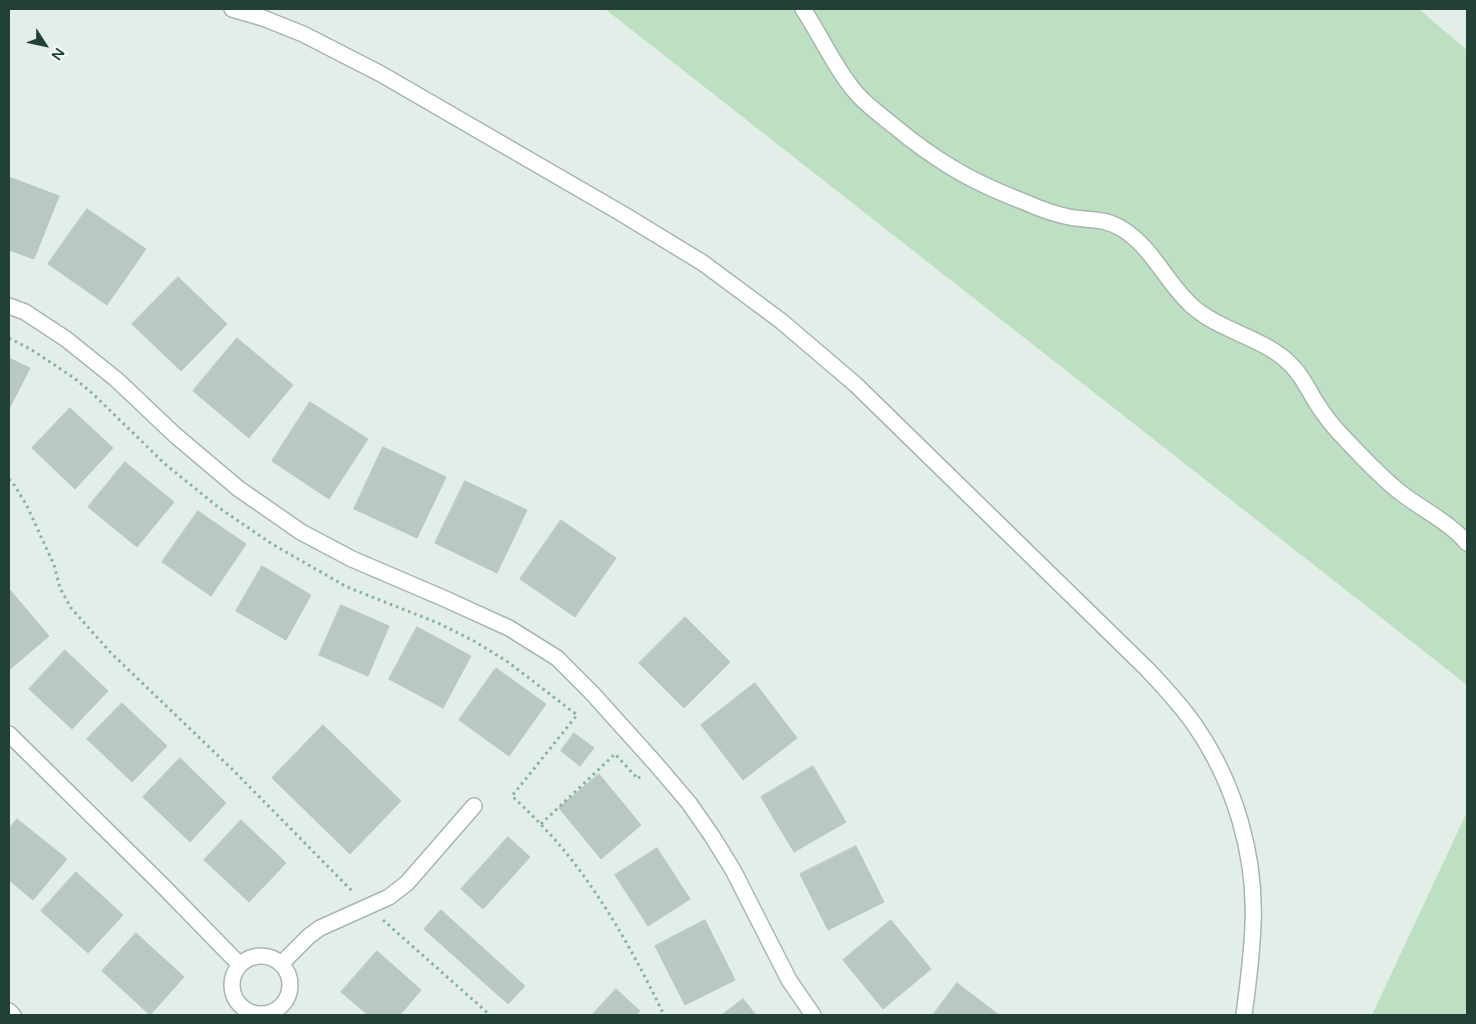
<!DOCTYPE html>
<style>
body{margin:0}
#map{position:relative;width:1476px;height:1024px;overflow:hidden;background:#e4eee8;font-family:"Varela Round",sans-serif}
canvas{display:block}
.frame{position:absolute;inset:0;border:10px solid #224135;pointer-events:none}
.north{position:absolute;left:20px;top:20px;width:50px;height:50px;-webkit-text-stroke:4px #f5faf7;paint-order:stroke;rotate:125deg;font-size:14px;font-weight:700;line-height:20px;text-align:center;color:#224135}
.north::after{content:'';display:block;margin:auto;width:18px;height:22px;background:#224135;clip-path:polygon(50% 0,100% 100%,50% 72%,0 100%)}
</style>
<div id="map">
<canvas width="1476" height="1024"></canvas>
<div class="frame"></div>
<div class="north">N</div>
</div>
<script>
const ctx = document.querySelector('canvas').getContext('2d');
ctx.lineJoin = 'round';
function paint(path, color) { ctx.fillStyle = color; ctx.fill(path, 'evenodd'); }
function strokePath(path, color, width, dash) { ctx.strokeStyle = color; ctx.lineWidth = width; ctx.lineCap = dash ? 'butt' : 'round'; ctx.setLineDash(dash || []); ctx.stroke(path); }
paint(new Path2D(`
 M 605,9 L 1419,9 L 1467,50 L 1467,685 Z
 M 1467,812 L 1467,1015 L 1372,1015 Z`), '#bce0c1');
const building = new Path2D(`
 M 9,177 L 59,196 L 34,259 L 9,250 Z
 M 87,209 L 146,249 L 107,305 L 48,264 Z
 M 178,277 L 227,324 L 181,371 L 132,324 Z
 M 237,338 L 293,385 L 249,438 L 193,391 Z
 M 9,358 L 30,368 L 9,409 Z
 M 310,402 L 368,439 L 329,499 L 272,461 Z
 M 70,408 L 113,448 L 75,489 L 32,448 Z
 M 383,447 L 446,477 L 417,538 L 354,509 Z
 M 125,462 L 174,502 L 137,547 L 88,507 Z
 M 465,481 L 527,510 L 497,573 L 435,543 Z
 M 198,511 L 246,544 L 211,596 L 162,562 Z
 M 561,520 L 616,558 L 575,617 L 520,579 Z
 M 262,566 L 311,595 L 286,640 L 236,611 Z
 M 10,590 L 49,636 L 9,670 L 9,591 Z
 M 341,605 L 389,626 L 368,676 L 319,655 Z
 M 685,617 L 730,662 L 684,708 L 639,663 Z
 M 417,627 L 471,656 L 443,708 L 389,679 Z
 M 65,650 L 108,691 L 72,729 L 29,689 Z
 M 496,668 L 546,704 L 509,756 L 459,720 Z
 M 755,683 L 797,738 L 743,780 L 701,725 Z
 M 122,703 L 167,746 L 132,782 L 87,739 Z
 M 323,725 L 401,801 L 350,854 L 272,778 Z
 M 574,733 L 594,748 L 580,766 L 561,751 Z
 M 180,758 L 226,803 L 190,842 L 143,797 Z
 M 813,766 L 846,822 L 794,852 L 761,797 Z
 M 599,774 L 641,825 L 601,859 L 559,808 Z
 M 17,819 L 67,859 L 33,900 L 9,880 L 9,829 Z
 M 241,820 L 286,863 L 249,902 L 204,860 Z
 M 508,837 L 530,857 L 483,909 L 461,889 Z
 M 856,846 L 884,902 L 828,930 L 800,874 Z
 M 657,848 L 690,899 L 648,926 L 615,875 Z
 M 76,872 L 123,915 L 88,953 L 41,911 Z
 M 441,910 L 525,986 L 508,1004 L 424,929 Z
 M 705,920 L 735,980 L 685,1005 L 655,946 Z
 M 891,920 L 931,969 L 883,1009 L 843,960 Z
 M 136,933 L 184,977 L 150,1015 L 102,971 Z
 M 377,951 L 421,990 L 400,1015 L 368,1015 L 341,992 Z
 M 957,983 L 999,1015 L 933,1015 Z
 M 616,989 L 640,1011 L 636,1015 L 592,1015 Z
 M 743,999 L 756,1015 L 722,1015 Z`);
paint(building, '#b9c9c1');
strokePath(building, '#b6c8be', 1);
const minor = new Path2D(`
 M 232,9 L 263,18 L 303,34 L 381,74 L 621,213 L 703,263 L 781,321 L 855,384 L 1147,669 C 1164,687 1182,706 1196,727 C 1235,784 1256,856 1253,924 C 1252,955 1248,985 1244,1015
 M 803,9 C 819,33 831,60 849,84 C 861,101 878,113 894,126 C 912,141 931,155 951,167 C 975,182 1001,193 1027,203 C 1040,209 1055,214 1069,217 C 1090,221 1104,217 1124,230 C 1153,249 1166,282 1191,305 C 1218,330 1258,336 1286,360 C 1299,371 1306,385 1314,399 C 1323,414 1334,428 1347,441 C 1362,457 1383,479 1401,493 C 1423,510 1449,522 1467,543
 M 9,306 L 25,312 L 66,339 L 117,380 L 175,435 L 239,489 L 301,532 L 352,559 L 443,598 L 509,628 L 557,658 L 592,693 L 655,763 L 689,803 L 712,836 L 733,870 L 789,980 L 813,1015
 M 9,734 L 161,884 L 240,965
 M232 985a29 29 0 1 1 58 0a29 29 0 1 1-58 0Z
 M 281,964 L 309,936 L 320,928 L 389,897 L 407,883 L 474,806
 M 9,1011 L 13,1015`);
strokePath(minor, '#a6b7af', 18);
strokePath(new Path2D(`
 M 9,338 L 32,350 L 74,378 L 93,394 L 165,464 L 218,507 L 272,544 L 347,587 L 438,623 L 474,641 L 508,662 L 577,715 L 512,796 C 528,811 543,826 557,842 C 601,893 635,955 664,1015
 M 9,479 L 15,486 L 27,506 L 54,565 L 60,588 L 71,608 L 111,653 L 232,769 L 353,892
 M 541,824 L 615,754 L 638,779 L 640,776
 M 383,920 L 490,1015`), '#83b39e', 3, [2.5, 4]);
strokePath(minor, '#fff', 15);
</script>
